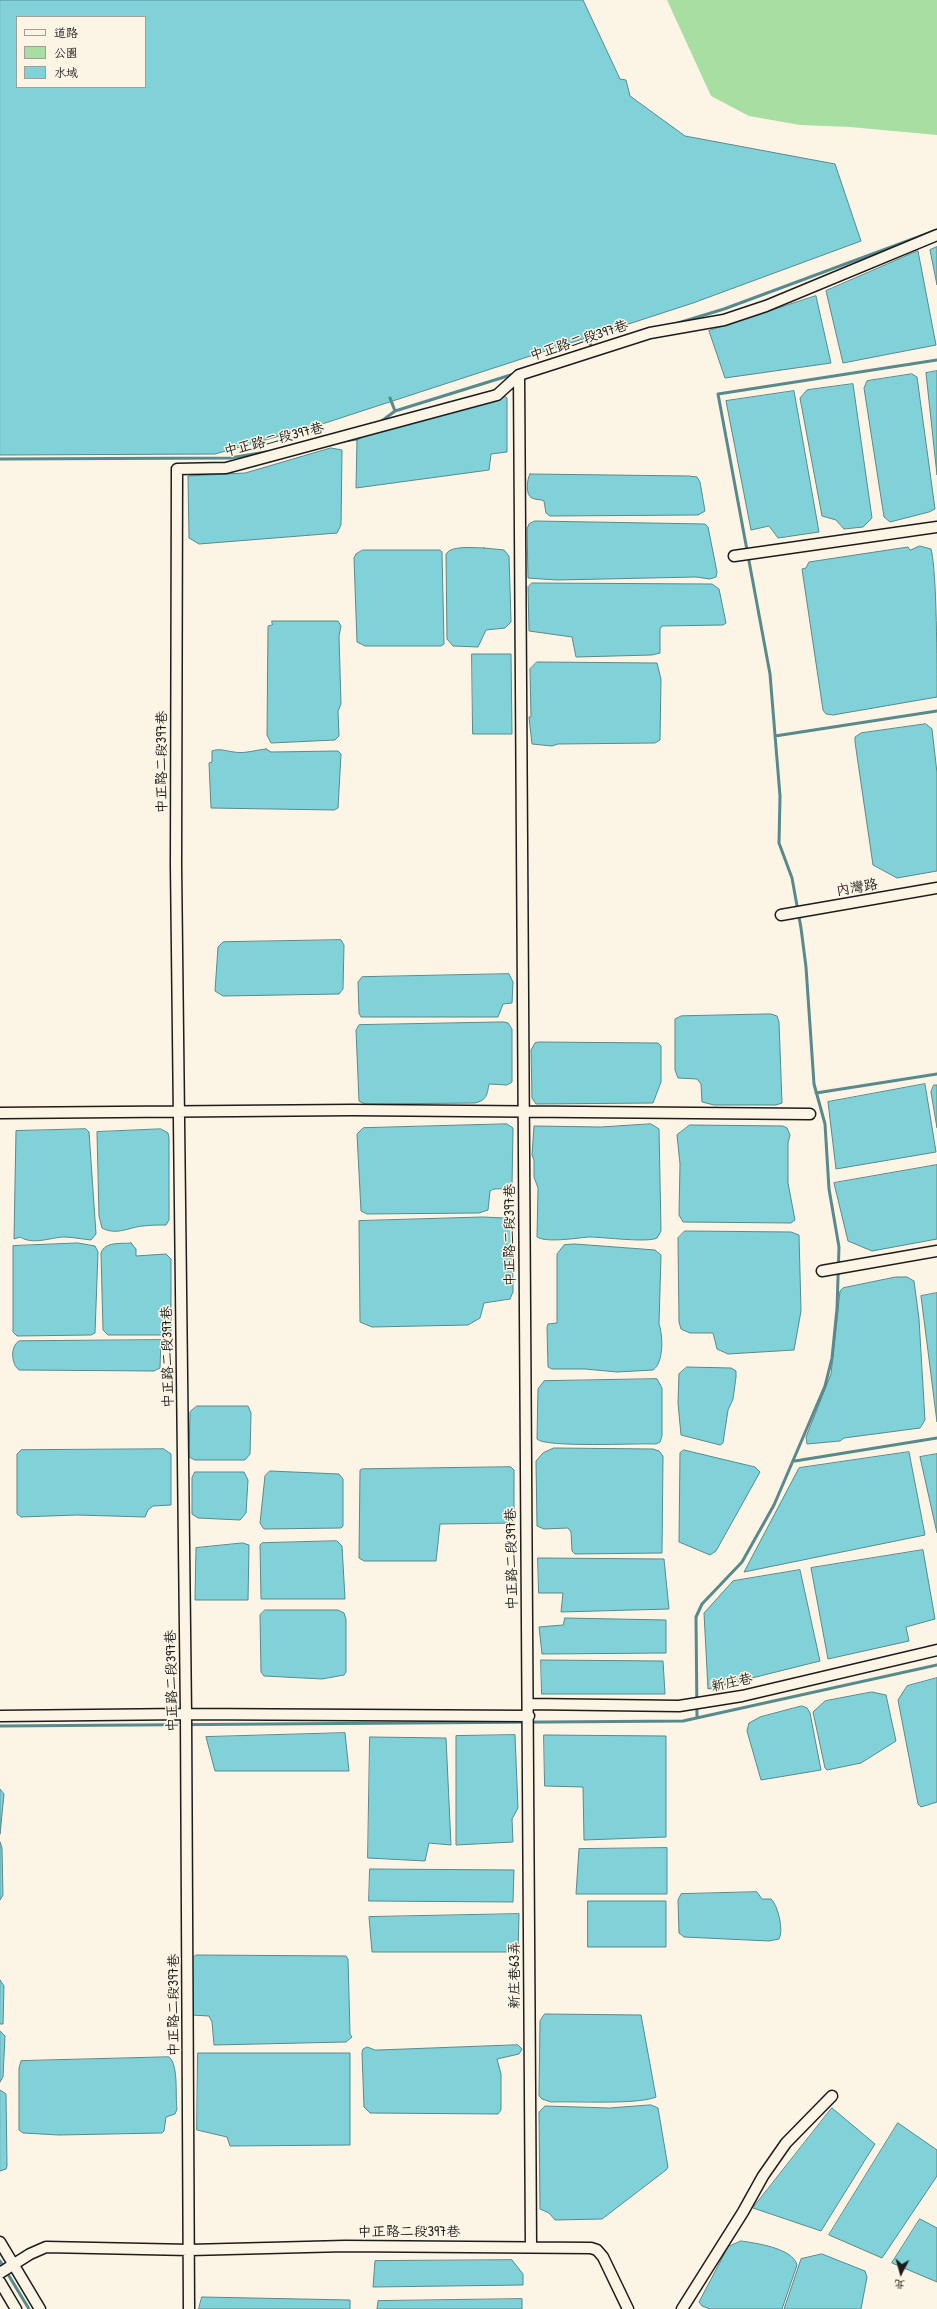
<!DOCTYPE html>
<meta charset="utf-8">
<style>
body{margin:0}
#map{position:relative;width:937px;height:2309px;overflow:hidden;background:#fcf5e5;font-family:"Patrick Hand","LXGW WenKai TC",sans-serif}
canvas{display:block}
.legend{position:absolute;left:16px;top:16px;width:130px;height:72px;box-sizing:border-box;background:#fcf5e5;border:1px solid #a29e95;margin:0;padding:5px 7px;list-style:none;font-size:12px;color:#1c1c1c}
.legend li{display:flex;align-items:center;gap:8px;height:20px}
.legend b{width:20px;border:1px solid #a29e95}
.north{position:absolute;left:881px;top:2253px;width:40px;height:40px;-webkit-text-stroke:3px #fcf5e5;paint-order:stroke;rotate:186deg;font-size:11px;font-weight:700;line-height:16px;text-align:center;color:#1c1c1c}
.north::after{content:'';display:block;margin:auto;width:14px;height:18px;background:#1c1c1c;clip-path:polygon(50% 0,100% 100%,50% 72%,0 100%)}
</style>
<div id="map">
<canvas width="937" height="2309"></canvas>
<ul class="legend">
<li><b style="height:5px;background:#fcf5e5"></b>道路</li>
<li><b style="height:11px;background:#a7dfa2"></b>公園</li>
<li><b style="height:11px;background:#80d2d8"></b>水域</li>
</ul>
<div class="north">北</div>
</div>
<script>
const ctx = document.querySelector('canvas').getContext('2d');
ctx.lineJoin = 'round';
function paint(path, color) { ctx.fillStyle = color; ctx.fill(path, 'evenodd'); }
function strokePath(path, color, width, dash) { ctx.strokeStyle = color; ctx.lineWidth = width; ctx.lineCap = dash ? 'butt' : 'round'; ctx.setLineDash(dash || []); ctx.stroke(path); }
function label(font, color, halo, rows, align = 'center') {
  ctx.font = font + ' "Patrick Hand","LXGW WenKai TC",sans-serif'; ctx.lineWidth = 3; ctx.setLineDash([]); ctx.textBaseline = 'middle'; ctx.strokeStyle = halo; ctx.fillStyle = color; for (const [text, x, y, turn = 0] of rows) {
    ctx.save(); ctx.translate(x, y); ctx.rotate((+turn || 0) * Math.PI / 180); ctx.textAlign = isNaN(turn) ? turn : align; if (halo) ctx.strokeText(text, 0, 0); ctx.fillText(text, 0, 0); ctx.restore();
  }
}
paint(new Path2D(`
 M 667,0 L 937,0 L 937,135 L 850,127 L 800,125 L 749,116 L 711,96 Z`), '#a7dfa2');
const water = new Path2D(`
 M 0,0 L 583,0 L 620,79 L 626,80 L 630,96 L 685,136 L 835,164 L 861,241 L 693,303 L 319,425 L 215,454 L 0,455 ZM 17,17 L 145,17 L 145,87 L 17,87 Z
 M 937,247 L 937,285 L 930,250 Z
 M 918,251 L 936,345 L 843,363 L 826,291 Z
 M 816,296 L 831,363 L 725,378 L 709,331 Z
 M 937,371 L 937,475 L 926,373 Z
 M 912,374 L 917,377 L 935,509 L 929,512 L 890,522 L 884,517 L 864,388 L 867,381 Z
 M 853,384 L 872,518 L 863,527 L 844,529 L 836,520 L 822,516 L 800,398 L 807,390 Z
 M 794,391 L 819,532 L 778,538 L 769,526 L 751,530 L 726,401 Z
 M 502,394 L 507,398 L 507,452 L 491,454 L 489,470 L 356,488 L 357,439 Z
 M 331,448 L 342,450 L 341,525 L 337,533 L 199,544 L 189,538 L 188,476 L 245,473 Z
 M 530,474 L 689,476 L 697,477 L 700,482 L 705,511 L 698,515 L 550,516 L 546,513 L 544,501 C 541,499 535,500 532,498 C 525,495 527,479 530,474 Z
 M 535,521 L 705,524 L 708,527 L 717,572 L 716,577 L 710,579 L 696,577 L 557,580 L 528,578 L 527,529 L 529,524 Z
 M 920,546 L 931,549 C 937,571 937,668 937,697 L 833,715 L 826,714 L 823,710 L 802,569 L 806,568 L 809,562 L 908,547 L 910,550 Z
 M 484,548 L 504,550 L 509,556 L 511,622 L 505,628 L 486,630 L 478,647 L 453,646 L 447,639 L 446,554 C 451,545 474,548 484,548 Z
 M 363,550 L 440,550 L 442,552 L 444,644 L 441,646 L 365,646 L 357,642 L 354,558 L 356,554 Z
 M 532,583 L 712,584 L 719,589 L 726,623 L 723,625 L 662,626 L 660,629 L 660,653 L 652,655 L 576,657 L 572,637 L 529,631 L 528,587 Z
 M 272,621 L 338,621 L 341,626 L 339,636 L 341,704 L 338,711 L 339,736 L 335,740 L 271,743 L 267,735 L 268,626 L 272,625 Z
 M 472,654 L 511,654 L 512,734 L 473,734 Z
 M 537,662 L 657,663 L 661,679 L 660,740 L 655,743 L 558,744 L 552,746 L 532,744 L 529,717 L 531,717 L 530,669 Z
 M 926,724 L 932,729 L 937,773 L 937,871 L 897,878 L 873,865 L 855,742 L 855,737 L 861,733 Z
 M 266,749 L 271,752 L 338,751 L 341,754 L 338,808 L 334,810 L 211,808 L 209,763 L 212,762 L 212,751 C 219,748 226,751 234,752 C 245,754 255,750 266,749 Z
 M 341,940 L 344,945 L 343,989 L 339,994 L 223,996 L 215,991 L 218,947 L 223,942 Z
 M 509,974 L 513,982 L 512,1003 L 503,1004 L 498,1017 L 361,1017 L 359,1013 L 358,982 L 362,977 Z
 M 771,1014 L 777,1016 L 779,1022 L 782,1103 L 776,1105 L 714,1105 L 702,1102 L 701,1084 L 697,1079 L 678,1078 L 675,1070 L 675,1019 L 681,1016 Z
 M 504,1022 L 508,1023 L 512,1029 L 512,1082 L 507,1085 L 489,1084 C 487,1095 487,1100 475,1103 L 365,1104 L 359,1101 L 356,1030 L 359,1025 Z
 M 539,1042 L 658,1043 L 661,1046 L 661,1082 L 653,1103 L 536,1104 L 532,1098 L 531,1050 L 535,1043 Z
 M 925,1084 L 936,1152 L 836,1169 L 828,1102 Z
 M 934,1085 L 937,1085 L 937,1128 L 931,1092 Z
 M 507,1124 L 513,1128 L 512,1186 C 505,1192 496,1186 490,1191 L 488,1210 L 479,1213 L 367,1214 L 361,1211 L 357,1134 L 363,1128 Z
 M 651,1124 L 659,1129 L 661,1231 L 657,1238 C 647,1243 604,1237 589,1237 C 577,1238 546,1243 537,1237 L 538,1188 L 534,1177 L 534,1160 L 532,1155 L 534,1126 L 600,1127 Z
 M 690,1125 L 783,1126 L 787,1128 L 790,1135 L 788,1143 L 788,1183 L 795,1220 L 791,1223 L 683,1222 L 679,1215 L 680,1164 L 677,1135 Z
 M 86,1129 L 89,1132 L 96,1234 L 91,1240 C 82,1239 72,1237 63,1237 C 49,1238 33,1245 20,1237 L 14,1239 L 16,1131 Z
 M 161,1129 L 168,1133 L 169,1138 L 169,1220 L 166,1225 C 159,1225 151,1225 143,1226 C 129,1227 117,1236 102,1228 L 99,1216 L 97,1132 Z
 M 937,1165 L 937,1239 L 872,1251 L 848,1241 L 834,1183 Z
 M 483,1217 L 505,1218 L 512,1224 L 513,1292 L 510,1299 L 484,1303 L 480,1318 L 468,1325 L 372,1327 L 360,1322 L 359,1221 Z
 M 685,1231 L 791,1232 L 799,1235 L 801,1311 L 794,1350 L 728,1354 L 717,1349 L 713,1333 L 690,1333 L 681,1329 L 679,1322 L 678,1238 Z
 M 78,1243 L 95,1246 L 98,1252 L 95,1333 L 91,1335 L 17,1336 L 13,1332 L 13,1246 Z
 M 131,1243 L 136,1249 L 136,1256 L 166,1254 L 171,1259 L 171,1331 L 166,1335 L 108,1335 L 103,1330 L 101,1253 C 105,1241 122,1244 131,1243 Z
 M 575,1244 L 655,1250 L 661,1255 L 659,1324 C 663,1335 664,1363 653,1370 L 617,1372 L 585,1369 L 552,1369 L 548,1367 L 547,1327 L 548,1324 L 557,1323 L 557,1254 L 564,1245 Z
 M 896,1277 L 907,1277 L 914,1281 L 919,1319 L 925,1420 L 920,1428 L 844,1438 L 840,1441 L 807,1444 L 806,1437 L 831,1374 L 840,1291 L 843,1288 Z
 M 937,1293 L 937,1422 L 921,1296 Z
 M 161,1340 L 160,1368 L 154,1371 L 19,1370 C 11,1364 10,1346 19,1341 Z
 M 687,1367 L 731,1368 L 736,1371 L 736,1377 L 733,1399 L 728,1410 L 723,1443 L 720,1445 L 681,1435 L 678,1403 L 679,1374 Z
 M 657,1379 L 662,1388 L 662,1436 L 660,1442 L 656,1444 C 638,1443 545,1448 537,1439 L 538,1389 L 544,1381 Z
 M 197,1406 L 248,1406 L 251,1413 L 250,1454 L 245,1460 L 195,1460 L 189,1457 L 190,1412 Z
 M 554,1448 L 653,1449 L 659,1451 L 663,1456 L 662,1553 L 575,1554 L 572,1551 L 571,1532 L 568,1528 L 544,1529 L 537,1526 L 536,1461 L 543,1453 Z
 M 164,1449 L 171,1454 L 171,1505 L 153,1506 L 148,1510 L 145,1517 L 77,1515 L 21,1517 L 17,1514 L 17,1454 L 21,1450 Z
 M 684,1450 L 755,1467 L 760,1472 L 716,1551 L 710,1555 L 679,1542 L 680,1453 Z
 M 909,1452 L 925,1535 L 744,1572 L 799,1468 Z
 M 937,1454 L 937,1533 L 920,1457 Z
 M 511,1467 L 514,1470 L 514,1523 L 440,1524 L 436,1561 L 364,1561 L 359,1558 L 360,1470 L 362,1469 Z
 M 270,1471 L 339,1474 L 343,1479 L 343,1526 L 341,1528 L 264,1529 L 260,1523 L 265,1476 Z
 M 195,1472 L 244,1472 L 248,1480 L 246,1513 L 240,1520 L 198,1518 L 192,1514 L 192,1478 Z
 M 337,1541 L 342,1546 L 345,1599 L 261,1599 L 260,1545 L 262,1543 Z
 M 243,1543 L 249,1545 L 248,1600 L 195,1600 L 196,1548 Z
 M 923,1550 L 935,1619 L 906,1627 L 909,1641 L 828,1659 L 811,1568 Z
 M 538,1558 L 664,1559 L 669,1609 L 561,1612 L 563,1593 L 539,1593 Z
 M 800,1570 L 820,1661 L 708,1689 L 704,1613 L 733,1581 Z
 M 265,1610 L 338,1610 L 344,1613 L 346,1619 L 346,1672 L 344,1675 L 322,1679 L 264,1676 L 261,1672 L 260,1615 Z
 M 565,1618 L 666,1620 L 666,1653 L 542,1654 L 539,1627 L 563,1625 Z
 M 541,1660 L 663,1661 L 665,1694 L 542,1694 Z
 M 937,1678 L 937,1802 L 921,1807 L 918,1804 L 898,1700 L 907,1686 Z
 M 872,1692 L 886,1695 L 896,1741 L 861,1763 L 827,1770 L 825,1768 L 813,1712 L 825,1701 Z
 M 802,1706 L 807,1708 L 810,1713 L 821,1770 L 761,1780 L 747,1731 L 749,1723 L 760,1717 Z
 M 345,1733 L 349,1771 L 215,1771 L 206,1737 Z
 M 515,1735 L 518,1808 L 512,1819 L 513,1842 L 456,1845 L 456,1736 Z
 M 544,1735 L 666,1736 L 666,1837 L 584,1840 L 583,1787 L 545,1786 Z
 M 370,1737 L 446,1738 L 451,1845 L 429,1843 L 425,1861 L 368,1858 Z
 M 0,1789 L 4,1794 L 0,1834 Z
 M 0,1842 L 2,1848 L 3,1895 L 0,1900 Z
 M 667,1848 L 667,1894 L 576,1894 L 579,1849 Z
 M 370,1869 L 514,1870 L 513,1902 L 369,1901 Z
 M 757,1892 L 762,1899 L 771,1899 C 778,1905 784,1931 779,1939 L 769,1941 L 684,1937 L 679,1933 L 678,1900 L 681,1894 Z
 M 588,1901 L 666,1901 L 666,1947 L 588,1947 Z
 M 519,1914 L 518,1952 L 372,1952 L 369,1917 Z
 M 196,1955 L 346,1956 L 348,1959 L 350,2034 L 352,2037 L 346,2042 L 214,2045 L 212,2022 L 209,2016 L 191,2015 L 191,1960 Z
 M 0,1980 L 4,1986 L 3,2024 L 0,2024 Z
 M 545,2014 L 641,2015 L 656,2097 C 637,2105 575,2101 551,2102 L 542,2099 L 539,2096 L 540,2021 Z
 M 0,2031 L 5,2036 L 3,2077 L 0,2082 Z
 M 518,2045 L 522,2049 L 519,2054 L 497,2059 L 501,2074 L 501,2110 L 498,2114 L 370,2113 L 364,2107 L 362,2053 L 363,2049 L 367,2047 L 375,2050 Z
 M 198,2053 L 350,2053 L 350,2145 L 230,2146 L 227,2137 L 197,2130 Z
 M 169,2057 C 179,2064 175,2097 177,2109 L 175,2114 L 166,2117 L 164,2131 L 162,2133 L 59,2135 L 23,2133 L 19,2130 L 19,2068 L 21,2061 Z
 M 0,2090 L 6,2094 L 7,2166 L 6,2169 L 0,2171 Z
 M 651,2105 L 658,2108 L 668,2167 L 666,2170 L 602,2219 L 555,2220 L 549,2213 L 540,2209 L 539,2112 L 545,2106 L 609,2108 Z
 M 832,2108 L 875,2144 L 821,2231 L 753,2208 Z
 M 898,2123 L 937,2150 L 937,2176 L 882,2258 L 829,2235 Z
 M 920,2219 L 937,2228 L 937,2282 L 892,2263 Z
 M 741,2241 C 755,2243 793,2248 797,2265 L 782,2309 L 710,2309 L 702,2306 L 699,2302 L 728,2247 Z
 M 822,2254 L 865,2271 L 867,2277 L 861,2309 L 784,2309 L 801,2259 Z
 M 512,2260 L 523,2274 L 523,2285 L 373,2287 L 375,2261 Z
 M 202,2297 L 350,2300 L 350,2309 L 199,2309 Z
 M 522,2299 L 522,2309 L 377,2309 L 378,2301 Z`);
paint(water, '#80d2d8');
strokePath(water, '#58898d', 1);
strokePath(new Path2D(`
 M 678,323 L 724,309 L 937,230
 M 588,335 L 592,350
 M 390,398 L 395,411
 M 379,423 L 395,411 L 514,374
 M 344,441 L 357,439 L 362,436
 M 0,459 L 230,458 L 266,452
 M 775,736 L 937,711
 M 816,1093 L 937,1074
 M 795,1461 L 937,1438
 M 697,1717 L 696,1617 L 702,1604 L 742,1562 L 774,1505 L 825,1386 L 832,1358 L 837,1309 L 839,1247 L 829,1189 L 825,1124 L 814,1084 L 806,967 L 801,928 L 792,878 L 779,843 L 780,796 L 770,674 L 718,394 L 937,360
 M 0,1726 L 683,1721 L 937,1665
 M 0,2261 L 29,2309`), '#58898d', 3);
const minor = new Path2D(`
 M 519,375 L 531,2246
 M 734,556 L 937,527
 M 781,915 L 937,888
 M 0,1113 L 352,1110 L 810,1114
 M 822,1271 L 937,1251
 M 529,1704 L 679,1706 L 742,1696 L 937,1650
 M 0,1716 L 186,1714 L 529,1716
 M 0,2242 L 40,2309
 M 0,2273 L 30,2254 L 46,2247 L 190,2250 L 345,2246 L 591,2248 L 597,2250 L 603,2257 L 628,2309
 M 0,2282 L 16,2309
 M 189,2309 L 186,1714 L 176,865 L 177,469 L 226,468 L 497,395 L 519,375 L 650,333 L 724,320 L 766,306 L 937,235
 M 682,2309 L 743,2212 L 763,2176 L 786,2143 L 832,2096`);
strokePath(minor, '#1c1c1c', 13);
strokePath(minor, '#fcf5e5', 10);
label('14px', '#1c1c1c', '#fcf5e5', [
 ["中正路二段397巷",579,341,-18],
 ["中正路二段397巷",274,440,-14],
 ["中正路二段397巷",162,762,-90],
 ["內灣路",857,888,-10],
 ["中正路二段397巷",510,1235,-90],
 ["中正路二段397巷",168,1357,-91],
 ["中正路二段397巷",512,1559,-91],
 ["中正路二段397巷",172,1681,-91],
 ["新庄巷",732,1683,-12],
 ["新庄巷63弄",515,1975,-90],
 ["中正路二段397巷",174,2005,-90],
 ["中正路二段397巷",409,2232]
]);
</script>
